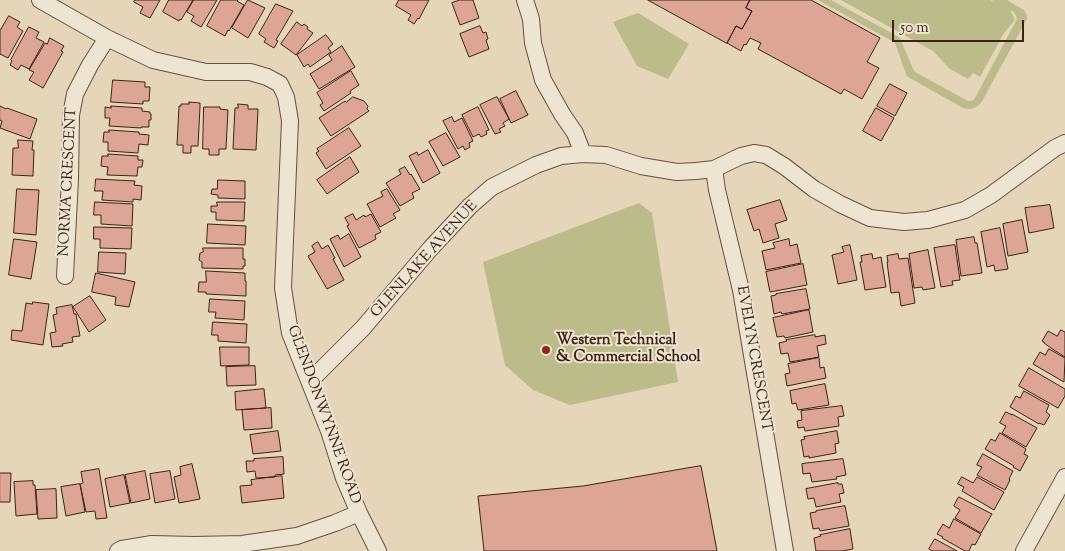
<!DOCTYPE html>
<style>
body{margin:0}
#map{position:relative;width:1065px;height:551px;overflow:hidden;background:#e5d5b9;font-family:"Sorts Mill Goudy",serif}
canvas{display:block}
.scale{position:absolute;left:892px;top:20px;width:132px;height:22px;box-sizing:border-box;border:2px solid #3d2315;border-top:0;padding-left:6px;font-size:15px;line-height:18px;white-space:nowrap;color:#3d2315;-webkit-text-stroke:4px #eee4d2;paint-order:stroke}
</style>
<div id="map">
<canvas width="1065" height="551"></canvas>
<div class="scale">50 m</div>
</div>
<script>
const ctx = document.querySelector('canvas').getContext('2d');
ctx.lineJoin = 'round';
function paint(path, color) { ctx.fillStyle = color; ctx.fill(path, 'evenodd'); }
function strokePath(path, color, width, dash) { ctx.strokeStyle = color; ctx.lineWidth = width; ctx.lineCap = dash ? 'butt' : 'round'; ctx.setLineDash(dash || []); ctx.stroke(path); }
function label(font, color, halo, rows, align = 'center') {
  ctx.font = font + ' "Sorts Mill Goudy",serif'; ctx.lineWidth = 4; ctx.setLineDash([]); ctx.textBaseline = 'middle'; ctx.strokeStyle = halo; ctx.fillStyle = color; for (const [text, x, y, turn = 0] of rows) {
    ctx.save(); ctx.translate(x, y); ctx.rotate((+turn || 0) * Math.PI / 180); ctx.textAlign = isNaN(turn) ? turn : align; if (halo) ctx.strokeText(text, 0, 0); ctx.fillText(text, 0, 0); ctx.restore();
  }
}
paint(new Path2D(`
 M 818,0 L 831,0 L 897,36 L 900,38 L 913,69 L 915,72 L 968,101 L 972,101 L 975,98 L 1017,19 C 1016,15 1015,11 1010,10 L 1015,20 L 1004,33 L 980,77 L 973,73 L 968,79 L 950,69 L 933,51 L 841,0 L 990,0 L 994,2 L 992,0 L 1007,0 L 1024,10 L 1027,15 L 1027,19 L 981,103 C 975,109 971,110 963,108 L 908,77 L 906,74 L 895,43 L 892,41 Z
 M 638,13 L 689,44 L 668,79 L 637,66 L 613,22 Z
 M 639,203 L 652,213 L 678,382 L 570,405 L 533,390 L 505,365 L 483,262 Z`), '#bcbb8a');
const building = new Path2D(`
 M 135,0 L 160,0 L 150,18 L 140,13 L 143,7 L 134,2 Z
 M 169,0 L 193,0 L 181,20 L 180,19 L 179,21 L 163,12 Z
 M 194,0 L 217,0 L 201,27 L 191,21 L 194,16 L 187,12 Z
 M 221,0 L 238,0 L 237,1 L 244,5 L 229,31 L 228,30 L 225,36 L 207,26 Z
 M 248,0 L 265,8 L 248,38 L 232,28 Z
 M 399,0 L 429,0 L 419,19 L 418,18 L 414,24 L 408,20 L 411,15 L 396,6 Z
 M 460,0 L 473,0 L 479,18 L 460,25 L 452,3 Z
 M 648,0 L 750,0 L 746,8 L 752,11 L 742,29 L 736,26 L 727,43 Z
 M 750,0 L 811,0 L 880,38 L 867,62 L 879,68 L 862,99 L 844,89 L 841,94 L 758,49 L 761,43 L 750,38 L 746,45 L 744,44 L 741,51 L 727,43 L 736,26 L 742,29 L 752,11 L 746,8 Z
 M 276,4 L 293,11 L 276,40 L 278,41 L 274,48 L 264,42 L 266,39 L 259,34 Z
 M 9,16 L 20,22 L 17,27 L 23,31 L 8,58 L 0,54 L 0,31 Z
 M 297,22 L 302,26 L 304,24 L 308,27 L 307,29 L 313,33 L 296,55 L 281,44 Z
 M 480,26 L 483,33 L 486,32 L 488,39 L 486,40 L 489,49 L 469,57 L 460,34 Z
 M 29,27 L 39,32 L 36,38 L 44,42 L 29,69 L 21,65 L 18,70 L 10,65 L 12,61 L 11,60 Z
 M 326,35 L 333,44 L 328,48 L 331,52 L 310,67 L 308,64 L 304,67 L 297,55 Z
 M 50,38 L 64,46 L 61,51 L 63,52 L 43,88 L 29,80 L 34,72 L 29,70 L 45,43 L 47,44 Z
 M 342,46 L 355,67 L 319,89 L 310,74 L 332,60 L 329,55 Z
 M 351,71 L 359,85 L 350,91 L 351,93 L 324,111 L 320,105 L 323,103 L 317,93 Z
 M 113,80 L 145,82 L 145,87 L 150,87 L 149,101 L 143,101 L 143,104 L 111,102 Z
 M 890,84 L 907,93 L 895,116 L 877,106 Z
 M 516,91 L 528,115 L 511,123 L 500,99 Z
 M 353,97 L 364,101 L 368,106 L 367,109 L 369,111 L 331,136 L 319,118 L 345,101 L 346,102 Z
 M 497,97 L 509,119 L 503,123 L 505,126 L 499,129 L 501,132 L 495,134 L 480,105 Z
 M 189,102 L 200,103 L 200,107 L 198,146 L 191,146 L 191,153 L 183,153 L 183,145 L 177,145 L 179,106 L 181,106 L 181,104 L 189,104 Z
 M 238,104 L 248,105 L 248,109 L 258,109 L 256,150 L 233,149 L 235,108 L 238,108 Z
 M 0,106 L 6,109 L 7,108 L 37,119 L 30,139 L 0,128 L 2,121 L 0,120 Z
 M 111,106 L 142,108 L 142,111 L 150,112 L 150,114 L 151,114 L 151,120 L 149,120 L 149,127 L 141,127 L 141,128 L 109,126 L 110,118 L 105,118 L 105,107 L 111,108 Z
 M 204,107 L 220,107 L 220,109 L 228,110 L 226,149 L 219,149 L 219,155 L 209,155 L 209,149 L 203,149 Z
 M 478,107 L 489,130 L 486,131 L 487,134 L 481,137 L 479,134 L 473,137 L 462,115 Z
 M 876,108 L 894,118 L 881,141 L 863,131 Z
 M 452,117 L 454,122 L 462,118 L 473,141 L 469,143 L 470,147 L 465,150 L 463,146 L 458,149 L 443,121 Z
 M 349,128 L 361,146 L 326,169 L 316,153 L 319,151 L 317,149 Z
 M 109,130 L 139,132 L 139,134 L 149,135 L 148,145 L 139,144 L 138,153 L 108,151 L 108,142 L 103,142 L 104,132 L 109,132 Z
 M 446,133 L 460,157 L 443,166 L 429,142 Z
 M 18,140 L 33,141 L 32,150 L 34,150 L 33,176 L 12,175 L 13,148 L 18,148 Z
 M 428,150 L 440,173 L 423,183 L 409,156 L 417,152 L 418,155 Z
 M 108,154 L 138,156 L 138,160 L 143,160 L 142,167 L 138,167 L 137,176 L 107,175 L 108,167 L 101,166 L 102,156 L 108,156 Z
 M 350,157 L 359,172 L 327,194 L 317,180 Z
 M 405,167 L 410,175 L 411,174 L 420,189 L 412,193 L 414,198 L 400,206 L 386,183 L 401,174 L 399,170 Z
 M 96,179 L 135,181 L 134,185 L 142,186 L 141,200 L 133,199 L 133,202 L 102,200 L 103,191 L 95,191 Z
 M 218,180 L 245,181 L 245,199 L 218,198 L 218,195 L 211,194 L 212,189 L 217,189 Z
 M 17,189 L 39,190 L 36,235 L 14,233 Z
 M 387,189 L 400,210 L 393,214 L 396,218 L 380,227 L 367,204 L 383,196 L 381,192 Z
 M 780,200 L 787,220 L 775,224 L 779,238 L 763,243 L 759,229 L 754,231 L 747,210 Z
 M 95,202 L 133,204 L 132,226 L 101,224 L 101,215 L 94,215 Z
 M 217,202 L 245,202 L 244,221 L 216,220 L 216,212 L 211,212 L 211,206 L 217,206 Z
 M 1050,205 L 1054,228 L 1029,233 L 1025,208 Z
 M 353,214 L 356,220 L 364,215 L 365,217 L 371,214 L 381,232 L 375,235 L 376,239 L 359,248 L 347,226 L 349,225 L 345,218 Z
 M 1022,220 L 1028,252 L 1008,256 L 1003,224 Z
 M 208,224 L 246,226 L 245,245 L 207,243 Z
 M 94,227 L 132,228 L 131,249 L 100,248 L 100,239 L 94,239 Z
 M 1000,228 L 1008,269 L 995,271 L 994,265 L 987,267 L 981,232 Z
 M 349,234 L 361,257 L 344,267 L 330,239 L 338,235 L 340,239 Z
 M 974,237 L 975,243 L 977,243 L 982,273 L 961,276 L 956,240 Z
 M 14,239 L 37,242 L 31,279 L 9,275 Z
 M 789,239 L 790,246 L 797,244 L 801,263 L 766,270 L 762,251 L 775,248 L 773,243 Z
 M 318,242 L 322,249 L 328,245 L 335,258 L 333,259 L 344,280 L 327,289 L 308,256 L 315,252 L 312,246 Z
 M 850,245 L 857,280 L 838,284 L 832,255 L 844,252 L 842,247 Z
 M 955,245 L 960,280 L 952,281 L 953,285 L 941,287 L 934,248 Z
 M 203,248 L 243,248 L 243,259 L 245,259 L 245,266 L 243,266 L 243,269 L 202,268 L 202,262 L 199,260 L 200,253 L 203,252 Z
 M 928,250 L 935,288 L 923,290 L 922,287 L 914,288 L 909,254 Z
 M 99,252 L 126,253 L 125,274 L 98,272 Z
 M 872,254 L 873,259 L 881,257 L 886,287 L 865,290 L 860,262 L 862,262 L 861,256 Z
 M 898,254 L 899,259 L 908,258 L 915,303 L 901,306 L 899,292 L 891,293 L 887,262 L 888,262 L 887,256 Z
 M 803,264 L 807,285 L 770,292 L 766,272 Z
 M 206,271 L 245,273 L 245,281 L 246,281 L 246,296 L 206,294 L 206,292 L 198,292 L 199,282 L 206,282 Z
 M 96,273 L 135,282 L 129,307 L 115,305 L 116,297 L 92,292 Z
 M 806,289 L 810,309 L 782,314 L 781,312 L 774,314 L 771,296 L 776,295 L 776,294 Z
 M 90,296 L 106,320 L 89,332 L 73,307 Z
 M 210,299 L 245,301 L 244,320 L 215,318 L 216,312 L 209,312 Z
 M 33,302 L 49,304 L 43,345 L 11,340 L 12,330 L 22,331 L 26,303 L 32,304 Z
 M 72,305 L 74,314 L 76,314 L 80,336 L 72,337 L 73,342 L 62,344 L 63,346 L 52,347 L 50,333 L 56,332 L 53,315 L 57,314 L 56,308 Z
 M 809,310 L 813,332 L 785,338 L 784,336 L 777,337 L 773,318 Z
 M 213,322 L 247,324 L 246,343 L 218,341 L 218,335 L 212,335 Z
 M 1061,330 L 1065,332 L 1065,357 L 1051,348 L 1044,343 L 1044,342 L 1042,341 L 1048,331 L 1057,336 Z
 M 815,335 L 815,337 L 825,335 L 826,344 L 817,346 L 819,357 L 790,362 L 788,353 L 781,354 L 779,343 L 787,341 L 786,340 Z
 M 220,347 L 249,347 L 249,365 L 221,366 Z
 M 1049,349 L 1065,358 L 1064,382 L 1033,364 L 1040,352 L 1045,355 Z
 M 819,358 L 820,368 L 824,367 L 826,378 L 787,386 L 785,374 L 790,373 L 788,364 Z
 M 255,366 L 256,385 L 227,386 L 226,367 Z
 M 1029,368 L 1065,389 L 1065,396 L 1058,408 L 1019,386 Z
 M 825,384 L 829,405 L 798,410 L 796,403 L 792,404 L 790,391 Z
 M 264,389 L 266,408 L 236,410 L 235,392 Z
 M 1024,391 L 1049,405 L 1046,412 L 1050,415 L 1044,425 L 1039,423 L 1039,424 L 1010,407 L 1016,396 L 1020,398 Z
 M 842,406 L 844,416 L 838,417 L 839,426 L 805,431 L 804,427 L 798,428 L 797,421 L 802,420 L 801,411 Z
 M 271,408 L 272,428 L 244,430 L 242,410 Z
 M 1006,412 L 1012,415 L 1012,414 L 1037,428 L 1026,447 L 1002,433 L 1006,426 L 1000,423 Z
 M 278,431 L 281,451 L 253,454 L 250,435 Z
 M 837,431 L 839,443 L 835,444 L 836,453 L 809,458 L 809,456 L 804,457 L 801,440 L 805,439 L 804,437 Z
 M 1000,433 L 1026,449 L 1024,454 L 1028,456 L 1020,471 L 1013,467 L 1014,466 L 985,449 L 991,439 L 995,441 Z
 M 983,454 L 1013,471 L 1009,479 L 1010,480 L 1005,490 L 977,475 L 982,467 L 977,465 Z
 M 283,457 L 284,474 L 275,475 L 275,477 L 256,478 L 255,471 L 247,472 L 246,461 L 254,461 L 254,459 Z
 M 843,459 L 846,475 L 836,477 L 837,479 L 812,482 L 810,473 L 803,474 L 802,464 Z
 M 192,464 L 200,499 L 179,503 L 174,477 L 181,475 L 180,467 Z
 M 701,466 L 717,551 L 484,551 L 478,496 L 583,486 Z
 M 99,469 L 107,518 L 96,519 L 95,511 L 86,512 L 80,484 L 83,483 L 81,472 Z
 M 145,471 L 150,499 L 131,503 L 125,475 Z
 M 170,471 L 175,499 L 155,503 L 150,474 Z
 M 0,473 L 11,473 L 10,502 L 0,502 Z
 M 124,475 L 130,503 L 110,507 L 105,479 Z
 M 282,476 L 284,498 L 242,503 L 240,486 L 252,485 L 251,480 Z
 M 962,477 L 973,483 L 977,477 L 1004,492 L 994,510 L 962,491 L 964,487 L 958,484 Z
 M 33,481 L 33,485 L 35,485 L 37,514 L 16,516 L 14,482 Z
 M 838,483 L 838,484 L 842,484 L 844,493 L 839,494 L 841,502 L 816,507 L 814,498 L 808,499 L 806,489 Z
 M 80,484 L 85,512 L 66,516 L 61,487 Z
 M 56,489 L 57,518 L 38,519 L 36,490 Z
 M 959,497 L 992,514 L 981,533 L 955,518 L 960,510 L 954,506 Z
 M 845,506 L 849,526 L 820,531 L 819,528 L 813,529 L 810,513 L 816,512 L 816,511 Z
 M 954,519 L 981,534 L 975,545 L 972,544 L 969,551 L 965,551 L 942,538 L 943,537 L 937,534 L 943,524 L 949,528 Z
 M 850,529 L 853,549 L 842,551 L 816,551 L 814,538 L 821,536 L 820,535 Z
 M 935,539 L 957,551 L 932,551 L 929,549 Z`);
paint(building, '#dda595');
strokePath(building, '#3d2315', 1);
const minor = new Path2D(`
 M 40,0 L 107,38 L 153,60 L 206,72 L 250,72 L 267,77 L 280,84 L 286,97 L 290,121 L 283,288 L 290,333 L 329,431 L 344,478 L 359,513 L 378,551
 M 525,0 L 531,19 L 533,43 L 543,80 L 562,114 L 575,133 L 583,154 L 606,155 L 641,166 L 677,172 L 696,171 L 714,169 L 741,156 L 754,153 L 766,155 L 784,166 L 814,189 L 840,204 L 870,218 L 904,222 L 928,220 L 965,210 L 991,195 L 1055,148 L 1065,143
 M 714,169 L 717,190 L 741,290 L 785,551
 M 65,276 L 70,179 L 71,115 L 75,94 L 90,65 L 107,38
 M 310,381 L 363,328 L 430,249 L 470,206 L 492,187 L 536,165 L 561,156 L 583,154
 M 118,551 L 122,549 L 152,544 L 194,545 L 242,544 L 297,536 L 335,523 L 359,513
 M 1024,551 L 1065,477`);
strokePath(minor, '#67503e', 18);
strokePath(minor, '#eee4d2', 16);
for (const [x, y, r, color] of [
 [546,350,5,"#8f2418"]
]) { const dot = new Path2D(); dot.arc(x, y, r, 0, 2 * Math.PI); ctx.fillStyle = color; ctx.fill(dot); strokePath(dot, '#eee4d2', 2); }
label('15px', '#3d2315', '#eee4d2', [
 ["NORMA CRESCENT",69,182,-87],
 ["GLENLAKE AVENUE",425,260,-48],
 ["EVELYN CRESCENT",753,359,80],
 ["GLENDONWYNNE ROAD",323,415,70]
]);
label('bold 15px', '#3d2315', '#eee4d2', [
 ["Western Technical",556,341],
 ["& Commercial School",556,358]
], 'left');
</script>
